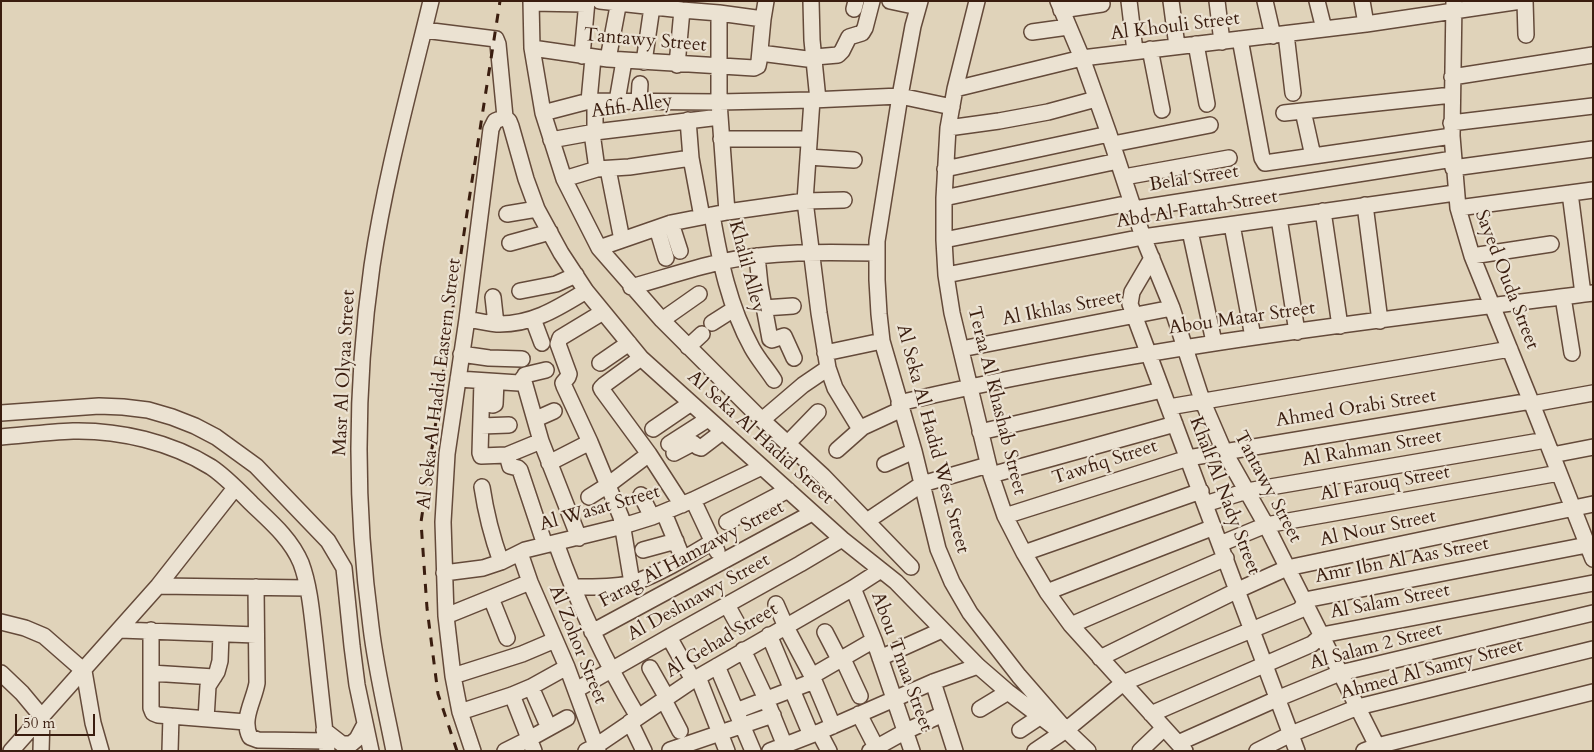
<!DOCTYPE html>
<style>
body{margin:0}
#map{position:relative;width:1594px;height:752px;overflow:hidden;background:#e0d3ba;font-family:Cardo,serif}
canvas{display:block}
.frame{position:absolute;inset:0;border:2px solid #3a1d0f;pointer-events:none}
.scale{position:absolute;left:15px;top:714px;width:80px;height:22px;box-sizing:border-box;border:2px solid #3a1d0f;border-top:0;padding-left:6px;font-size:15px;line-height:18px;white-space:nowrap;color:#3a1d0f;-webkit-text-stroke:4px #ebe2d2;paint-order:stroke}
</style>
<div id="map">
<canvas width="1594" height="752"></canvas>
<div class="frame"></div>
<div class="scale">50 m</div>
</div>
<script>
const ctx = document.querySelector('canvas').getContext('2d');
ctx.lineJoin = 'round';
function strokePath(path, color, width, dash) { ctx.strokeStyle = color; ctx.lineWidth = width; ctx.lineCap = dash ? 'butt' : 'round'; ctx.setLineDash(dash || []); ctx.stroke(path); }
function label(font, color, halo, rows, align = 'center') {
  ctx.font = font + ' Cardo,serif'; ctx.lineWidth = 4.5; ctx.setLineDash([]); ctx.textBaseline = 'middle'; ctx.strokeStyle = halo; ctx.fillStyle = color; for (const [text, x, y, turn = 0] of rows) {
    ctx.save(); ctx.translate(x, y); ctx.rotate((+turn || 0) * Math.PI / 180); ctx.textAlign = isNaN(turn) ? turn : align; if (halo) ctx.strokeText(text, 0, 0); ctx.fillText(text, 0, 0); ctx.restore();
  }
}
const minor = new Path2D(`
 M 531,1 L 532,48 L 543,113 L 564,179 L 599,248 L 662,320 L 762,420 L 823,476 L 911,567
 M 600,1 L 682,10 L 719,13 L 763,19
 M 811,1 L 812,40 L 818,100
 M 890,1 L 918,7
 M 920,1 L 913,26 L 900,96 L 877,241 L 877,280 L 879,314 L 882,341 L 914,451 L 938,549 L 952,582 L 970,613 L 1019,676 L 1066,730 L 1088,751
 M 977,1 L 955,89 L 948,128 L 944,198 L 944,240 L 946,275 L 952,313 L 991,475 L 1005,516 L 1024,553 L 1047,592 L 1071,625 L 1185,751
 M 1058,1 L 1082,58 L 1109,134 L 1143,237 L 1172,308 L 1202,400 L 1224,451 L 1266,525 L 1377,746
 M 1129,1 L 1135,51
 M 1171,1 L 1177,46
 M 1217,1 L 1222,42
 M 1265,1 L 1273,36
 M 1317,1 L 1324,29
 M 1362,1 L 1366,24
 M 1454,1 L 1452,136 L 1458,208 L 1472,256 L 1532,404 L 1593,559
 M 1525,1 L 1526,35
 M 531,3 L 586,4
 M 854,9 L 856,1
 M 1061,10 L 1102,4
 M 719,13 L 719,102 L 727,212
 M 424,30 L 496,39 L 498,44 L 505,117
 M 1032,32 L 1068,27
 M 1286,34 L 1293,93
 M 1240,39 L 1262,158 L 1265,163 L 1452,136
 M 1196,44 L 1207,104
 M 532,48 L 608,59 L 754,68 L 758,66 L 759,61 L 763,19 L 766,1
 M 1150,49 L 1162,110
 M 760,53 L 815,60
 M 582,56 L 587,1
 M 815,57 L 838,55 L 842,51 L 849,37 L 862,33 L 865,28 L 872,1
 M 608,59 L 619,1
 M 644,62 L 652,7
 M 677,65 L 682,10
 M 1452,77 L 1593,55
 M 955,89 L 1082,58 L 1366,24 L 1521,1
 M 812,100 L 805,201 L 819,313 L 828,368 L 835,388 L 860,429
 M 589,101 L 593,58
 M 595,101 L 595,132
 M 617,101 L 624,61
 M 639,101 L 640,84
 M 1303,111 L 1313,156
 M 543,113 L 589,101 L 719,102 L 812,100 L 900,96 L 952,107
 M 1284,113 L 1452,95
 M 505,117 L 509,121 L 511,126 L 526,179 L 537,209 L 561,253 L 586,291 L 641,358 L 842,539 L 896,582 L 978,666 L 1008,692 L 1062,733
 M 688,120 L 691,158 L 702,217
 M 1451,123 L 1593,106
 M 948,128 L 999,121 L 1048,112 L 1096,99
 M 592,133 L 597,169
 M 721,139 L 809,139
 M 551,140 L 595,132 L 720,117
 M 1113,144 L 1210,125
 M 808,157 L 854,160
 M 1453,168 L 1593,149
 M 608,169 L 622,240
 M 945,169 L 1109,134
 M 1124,177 L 1229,158
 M 564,179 L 597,169 L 629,167 L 691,158
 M 1570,193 L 1583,294
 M 944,198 L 1118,161
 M 1365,205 L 1380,321
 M 1458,208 L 1593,190
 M 1323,211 L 1340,326
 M 507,214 L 537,209
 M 712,215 C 720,261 729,306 752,348 C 758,359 767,369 774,380
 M 1279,218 L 1297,332
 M 671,223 L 680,251
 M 1232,225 L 1253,337
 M 657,228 L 666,258
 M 1190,231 L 1214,342
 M 944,240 L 1120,205 L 1127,206 L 1134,209 L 1453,159
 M 510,243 L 550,232
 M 599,248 L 671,223 L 727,212 L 805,201 L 844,200
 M 757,256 L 760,285 L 770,339 L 772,340 L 784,336 L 794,358
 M 1472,256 L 1551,244
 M 1152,258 L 1132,292 L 1130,304 L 1297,751
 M 946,275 L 1143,237 L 1455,193
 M 631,287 C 660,279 690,269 720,262 C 771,251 824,252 877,253
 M 520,291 L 556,284 L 576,275
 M 493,297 L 496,324
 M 1563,297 L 1572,353
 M 764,308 L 793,306
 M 603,312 L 560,338 L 558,344 L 569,374 L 568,377 L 563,383 L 564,386 L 590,442 L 621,517 L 632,583
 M 467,319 C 477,321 487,323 497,324 C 532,325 558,308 586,291
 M 533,319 L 542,343
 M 662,320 L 699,294
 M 712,323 L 734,309
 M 688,347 L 702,334
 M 961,349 L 1172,308
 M 825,353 L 882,341
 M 461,354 L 489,358 L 522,359
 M 641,358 L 604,385 L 601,388 L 602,390 L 649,454 L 682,505
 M 600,363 L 629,343
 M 523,378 L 541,441 L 579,538
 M 458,379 L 519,383 L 523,381 L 525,375 L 546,370
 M 482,381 L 480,453 L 481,456 L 507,455 L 541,441
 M 482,403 L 493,405 L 495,404 L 496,382
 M 899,403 C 1127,349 1360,322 1593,293
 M 1532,404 L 1593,393
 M 1169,407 L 1510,349
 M 1,413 L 99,406 L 123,407 L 148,410 L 172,417 L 195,426 L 216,437 L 256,466 L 328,541 L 344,568 L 352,646 L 357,685 L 371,751
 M 536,419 L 554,411
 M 762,420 L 803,385 L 828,368
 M 481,426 L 509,425
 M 653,429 L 691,403
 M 980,432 L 1162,390
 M 1,437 C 25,435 49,432 73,431 C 119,430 171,442 211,467 C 226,477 240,492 253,505 C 271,522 291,539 301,563 C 310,587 312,616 315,641 C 319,678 323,714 327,751
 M 669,444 L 708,419
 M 787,444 L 818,412
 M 837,450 L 863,427 L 902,409
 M 674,453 L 693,443 L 698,447 L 701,448 L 722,432
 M 507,455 L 510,466 L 518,468 L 520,470 L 545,545
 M 1552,455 L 1593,447
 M 549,463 L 590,442
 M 885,464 L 914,451
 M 991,475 L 1175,424
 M 482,487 C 486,514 492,537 501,562
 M 641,495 L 652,517
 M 589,497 L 608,485 L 649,454
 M 693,500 L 717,551
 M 1205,504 L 1247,491 L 1546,440
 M 664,513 L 683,559
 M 1005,516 L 1188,458 L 1531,401
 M 867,521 L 922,484 L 988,465
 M 727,522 L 788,490
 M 556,543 C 578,605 604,660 638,717
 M 1220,544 L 1266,525 L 1559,473
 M 643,550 L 676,541
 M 520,553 L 530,582 L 567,667 L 598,751
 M 1024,553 L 1201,491
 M 444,573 L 483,568 L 501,562 L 525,550 L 623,526 L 652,517 L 693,500 L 762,467
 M 158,586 L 307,588
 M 256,587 L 257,683 C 254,701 241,719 250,737 L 258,740 L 326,741
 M 572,587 C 590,587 616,588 633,583 C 661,573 687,557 712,542
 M 853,588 L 874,640 L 912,751
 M 1047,592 L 1214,527
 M 491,598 L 507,638
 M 776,604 L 786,627 L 812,676 L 833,726
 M 727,605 L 737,623
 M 446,616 L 530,582
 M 1,622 L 25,628 L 44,636 L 84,671 L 93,723 L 101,751
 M 1071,625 L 1226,558
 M 120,630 L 256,635
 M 151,630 L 151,708 L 153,713 L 158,715 L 246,722
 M 592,632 L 812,513
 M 825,632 L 839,659
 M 769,635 L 811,735
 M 669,637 L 693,680
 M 743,650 L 766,699 L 785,746
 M 842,657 L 860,696
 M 880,658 L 942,630
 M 1100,658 L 1238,590 L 1287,568 L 1593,504
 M 717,666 L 753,751
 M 650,668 L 667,698
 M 1,673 L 22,693 L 42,717 L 41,751
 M 151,673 L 214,677
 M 453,676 L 522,654 L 555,640
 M 812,676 L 874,640
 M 698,677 L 727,751
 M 933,682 L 955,751
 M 531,687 L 549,728
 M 576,690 L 669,637 L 800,564 L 842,539
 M 512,695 L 534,751
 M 664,700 L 680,731
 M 980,709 L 1008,692
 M 736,711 L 814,681
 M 460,712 L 512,695 L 531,687 L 567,667
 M 859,714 L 876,747
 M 1151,714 L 1312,644 L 1322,635 L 1593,583
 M 206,719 L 208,686 L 217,672 L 220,661 L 221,634
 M 630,722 L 644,751
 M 324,730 L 342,744 L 351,744 L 357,739 L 365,724
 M 1020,730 L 1041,716
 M 819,732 L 829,751
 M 1178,743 L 1279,698 L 1340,673 L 1593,613
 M 670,750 L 773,715
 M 11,751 L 158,586 L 235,488
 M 170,751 L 171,716
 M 394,751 C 386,710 376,669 371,627 C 355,508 355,385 372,266 C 385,178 410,88 431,1
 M 473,751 L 460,712 L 453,676 L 446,616 L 443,522 L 447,454 L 467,319 L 491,129 L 495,121 L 505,117
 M 505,751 L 529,739 L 567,718
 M 586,751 L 596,746 L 693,680 L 853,588 L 881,570
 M 770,751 L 819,732 L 933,682 L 978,666
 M 870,751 L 906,731 L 943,714
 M 1035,751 L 1066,730 L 1123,683 L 1300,610 L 1306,601 L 1310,599 L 1587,545
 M 1140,751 L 1164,728
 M 1257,751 L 1291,734 L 1358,707 L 1593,649
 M 1364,751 L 1377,746 L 1593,692`);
strokePath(minor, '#644a3a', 18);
strokePath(minor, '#ebe2d2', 15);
strokePath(new Path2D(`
 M 457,751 L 438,694 L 427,608 L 421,522 L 467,213 L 500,1`), '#3a1d0f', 3, [9, 9]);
label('19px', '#3a1d0f', '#ebe2d2', [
 ["Al Khouli Street",1175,27,-7],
 ["Tantawy Street",645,41,5],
 ["Afifi Alley",632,107,-8],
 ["Belal Street",1194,179,-9],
 ["Abd Al Fattah Street",1197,210,-9],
 ["Khalil Alley",746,267,75],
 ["Sayed Ouda Street",1506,280,69],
 ["Al Ikhlas Street",1062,309,-11],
 ["Abou Matar Street",1242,319,-8],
 ["Masr Al Olyaa Street",345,373,-87],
 ["Al Seka Al Hadid Eastern Street",440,384,-83],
 ["Teraa Al Khashab Street",996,401,76],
 ["Ahmed Orabi Street",1356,409,-9],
 ["Al Seka Al Hadid Street",760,438,42],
 ["Al Seka Al Hadid West Street",932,439,75],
 ["Al Rahman Street",1372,449,-10],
 ["Tawfiq Street",1105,463,-18],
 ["Al Farouq Street",1385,484,-10],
 ["Tantawy Street",1267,487,62],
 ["Khalf Al Nady Street",1224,496,69],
 ["Al Wasat Street",600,509,-16],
 ["Al Nour Street",1378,529,-12],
 ["Farag Al Hamzawy Street",692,555,-28],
 ["Amr Ibn Al Aas Street",1402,561,-11],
 ["Al Deshnawy Street",699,598,-29],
 ["Al Salam Street",1390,602,-11],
 ["Al Gehad Street",722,641,-31],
 ["Al Zohor Street",577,645,68],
 ["Al Salam 2 Street",1376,647,-15],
 ["Abou Tmaa Street",901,662,70],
 ["Ahmed Al Samty Street",1432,670,-15]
]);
</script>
